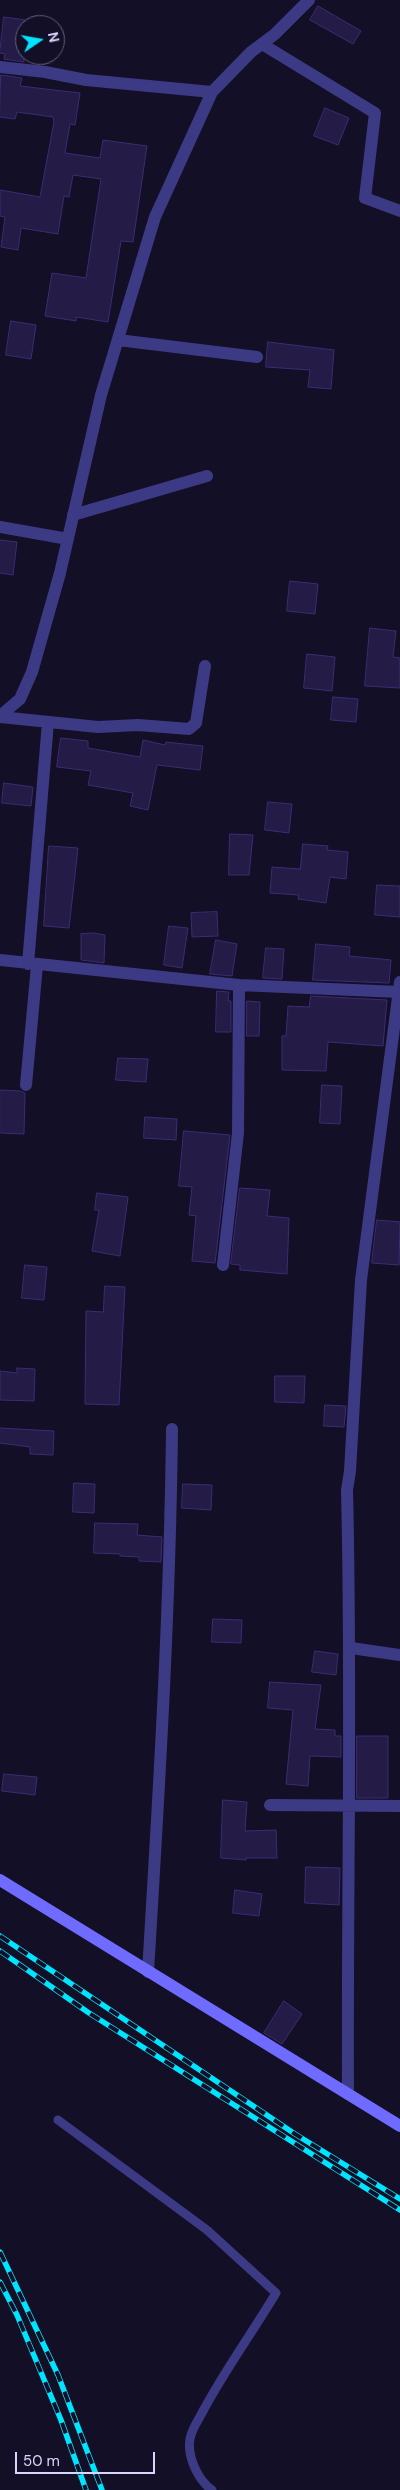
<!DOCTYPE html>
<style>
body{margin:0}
#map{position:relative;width:400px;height:2490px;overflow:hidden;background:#130f26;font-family:"DM Sans",sans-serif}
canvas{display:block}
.north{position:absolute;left:15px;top:15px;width:50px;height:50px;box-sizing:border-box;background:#130f26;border:1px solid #625e7d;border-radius:50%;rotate:78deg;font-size:14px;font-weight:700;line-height:20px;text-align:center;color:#d9d4ff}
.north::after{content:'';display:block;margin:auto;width:18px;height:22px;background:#00e5ff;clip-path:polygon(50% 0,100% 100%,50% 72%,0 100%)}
.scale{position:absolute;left:15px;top:2452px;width:140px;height:22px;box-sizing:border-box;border:2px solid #d9d4ff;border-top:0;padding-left:6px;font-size:15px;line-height:18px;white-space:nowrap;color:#d9d4ff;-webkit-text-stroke:4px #130f26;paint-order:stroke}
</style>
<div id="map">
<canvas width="400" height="2490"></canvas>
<div class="north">N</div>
<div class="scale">50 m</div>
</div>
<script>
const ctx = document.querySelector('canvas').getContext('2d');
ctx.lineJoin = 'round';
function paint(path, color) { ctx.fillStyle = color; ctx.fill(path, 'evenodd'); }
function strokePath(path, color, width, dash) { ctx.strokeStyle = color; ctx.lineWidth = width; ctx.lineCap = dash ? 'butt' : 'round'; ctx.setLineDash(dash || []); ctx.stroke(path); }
const building = new Path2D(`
 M 318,6 L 361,31 L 353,44 L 310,20 Z
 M 4,17 L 25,20 L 24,62 L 4,59 L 5,54 L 0,53 Z
 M 1,75 L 22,78 L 20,86 L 80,93 L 75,125 L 70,124 L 65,153 L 100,158 L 103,140 L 147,146 L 133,242 L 121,241 L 108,322 L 76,317 L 76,321 L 45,316 L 52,273 L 86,278 L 101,179 L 73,175 L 69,197 L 64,196 L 58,234 L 21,228 L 18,250 L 1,247 L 5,217 L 0,216 L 0,190 L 40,197 L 54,122 L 53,117 L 17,112 L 15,119 L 0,117 Z
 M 325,108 L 349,118 L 338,145 L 314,136 Z
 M 11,321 L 36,325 L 31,359 L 6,355 Z
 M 268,342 L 334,350 L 331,389 L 308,387 L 310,370 L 266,367 Z
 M 0,540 L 17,542 L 13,575 L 0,573 Z
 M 290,581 L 318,584 L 315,614 L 287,611 Z
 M 370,628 L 396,631 L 393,657 L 400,658 L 400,688 L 365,686 Z
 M 307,654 L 335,657 L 332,691 L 304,688 Z
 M 333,697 L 358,699 L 356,722 L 331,720 Z
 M 61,738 L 88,741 L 88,748 L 140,757 L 143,740 L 165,745 L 166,742 L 203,746 L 200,770 L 157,765 L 148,810 L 130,806 L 133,793 L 88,785 L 91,771 L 57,767 Z
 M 4,783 L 33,787 L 31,806 L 2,803 Z
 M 268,802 L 292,804 L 289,833 L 265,830 Z
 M 230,834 L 253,835 L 249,875 L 229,875 Z
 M 303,844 L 328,846 L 327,850 L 348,852 L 346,879 L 330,877 L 326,903 L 298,899 L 299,895 L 270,893 L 272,867 L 300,869 Z
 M 49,846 L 78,848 L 69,928 L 44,926 Z
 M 377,885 L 400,886 L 400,917 L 375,915 Z
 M 217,912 L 218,936 L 192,937 L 191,913 Z
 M 169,926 L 188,928 L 182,968 L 164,965 Z
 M 94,933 L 105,935 L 104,963 L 81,960 L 81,934 Z
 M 216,940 L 237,944 L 232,976 L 210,974 Z
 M 316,944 L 350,947 L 349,956 L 391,960 L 389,983 L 313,980 Z
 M 266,948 L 284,949 L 282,979 L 263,978 Z
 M 217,991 L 229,992 L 228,1001 L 231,1001 L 231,1032 L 216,1032 Z
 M 311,996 L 387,1000 L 383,1046 L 328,1042 L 326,1071 L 282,1070 L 282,1036 L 286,1036 L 288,1006 L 309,1007 Z
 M 247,1001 L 260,1002 L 259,1036 L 247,1036 Z
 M 118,1058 L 148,1059 L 146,1082 L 116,1080 Z
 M 322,1085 L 342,1086 L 340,1124 L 320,1123 Z
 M 0,1090 L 20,1091 L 25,1093 L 24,1134 L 0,1133 Z
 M 145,1117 L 177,1119 L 176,1140 L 144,1138 Z
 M 184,1131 L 230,1135 L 215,1263 L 192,1261 L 196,1216 L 189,1215 L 192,1187 L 179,1186 Z
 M 240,1188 L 270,1190 L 267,1216 L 289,1218 L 287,1274 L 240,1270 L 240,1265 L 231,1264 Z
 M 97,1193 L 128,1197 L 120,1256 L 92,1251 L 99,1210 L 95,1210 Z
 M 377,1220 L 400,1222 L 399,1265 L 372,1263 Z
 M 25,1265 L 47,1267 L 44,1300 L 22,1298 Z
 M 105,1286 L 125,1287 L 119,1405 L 85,1404 L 86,1311 L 103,1312 Z
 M 17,1368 L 35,1369 L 34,1401 L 0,1400 L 0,1371 L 17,1373 Z
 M 275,1376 L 305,1376 L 304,1403 L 275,1402 Z
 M 325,1405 L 346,1406 L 344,1427 L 324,1426 Z
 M 0,1428 L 54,1431 L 53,1455 L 30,1454 L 30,1447 L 0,1443 Z
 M 74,1483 L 95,1484 L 94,1513 L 73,1512 Z
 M 183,1484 L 212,1485 L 211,1510 L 182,1508 Z
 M 95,1523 L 138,1524 L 137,1535 L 162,1537 L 161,1562 L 139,1561 L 139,1557 L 120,1556 L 120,1554 L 94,1553 Z
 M 213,1619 L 242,1620 L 241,1643 L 212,1642 Z
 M 315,1651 L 338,1654 L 336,1675 L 312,1672 Z
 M 270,1682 L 321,1685 L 315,1729 L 335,1730 L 335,1736 L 341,1736 L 341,1757 L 310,1756 L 308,1786 L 286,1784 L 293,1710 L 268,1708 Z
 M 357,1736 L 388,1736 L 388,1798 L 357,1798 Z
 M 4,1774 L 37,1777 L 35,1795 L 2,1791 Z
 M 223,1800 L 247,1802 L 245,1831 L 276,1830 L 277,1858 L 246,1858 L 246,1860 L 221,1858 Z
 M 306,1867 L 340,1868 L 339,1905 L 305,1903 Z
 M 235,1890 L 262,1894 L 259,1916 L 233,1913 Z
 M 284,2001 L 302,2014 L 282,2044 L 264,2033 Z`);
paint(building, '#241b47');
strokePath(building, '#3b2d73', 1);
strokePath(new Path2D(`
 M 58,2120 L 207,2230 L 276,2293 C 252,2333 225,2370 203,2411 C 198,2421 192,2428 190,2439 C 187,2457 198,2480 212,2490`), '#3d3a85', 9);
strokePath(new Path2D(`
 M 262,44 L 375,113 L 365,198 L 400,211
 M 0,67 L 45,72 L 86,80 L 212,92
 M 118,340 L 257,357
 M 73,515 L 207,476
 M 0,527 L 68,539
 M 0,716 L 20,699 L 32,672 L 60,573 L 101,395 L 155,217 L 212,92 L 251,52 L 275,34 L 309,0
 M 0,717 L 98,727 L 138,725 L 189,729 L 196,723 L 205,666
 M 0,960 L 239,985 L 399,992
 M 28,964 L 48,722
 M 26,1085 L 37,965
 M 223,1265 L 238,1133 L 239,985
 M 351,1648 L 400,1655
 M 270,1805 L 400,1806
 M 148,1972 C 159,1791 170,1610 172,1429
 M 348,2094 C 347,1893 352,1691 347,1490 L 350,1471 L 361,1280 L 400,982`), '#3d3a85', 12);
strokePath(new Path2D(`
 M 0,1880 L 400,2126`), '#6f6bff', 12);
const rail = new Path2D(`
 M 0,1936 L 295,2134 L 400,2199
 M 0,1951 L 89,2013 L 400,2210
 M 0,2252 L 58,2375 L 102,2490
 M 0,2282 L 17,2315 L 61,2420 L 86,2490`);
strokePath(rail, '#00e5ff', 5.5);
strokePath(rail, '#130f26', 4, [11]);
</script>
